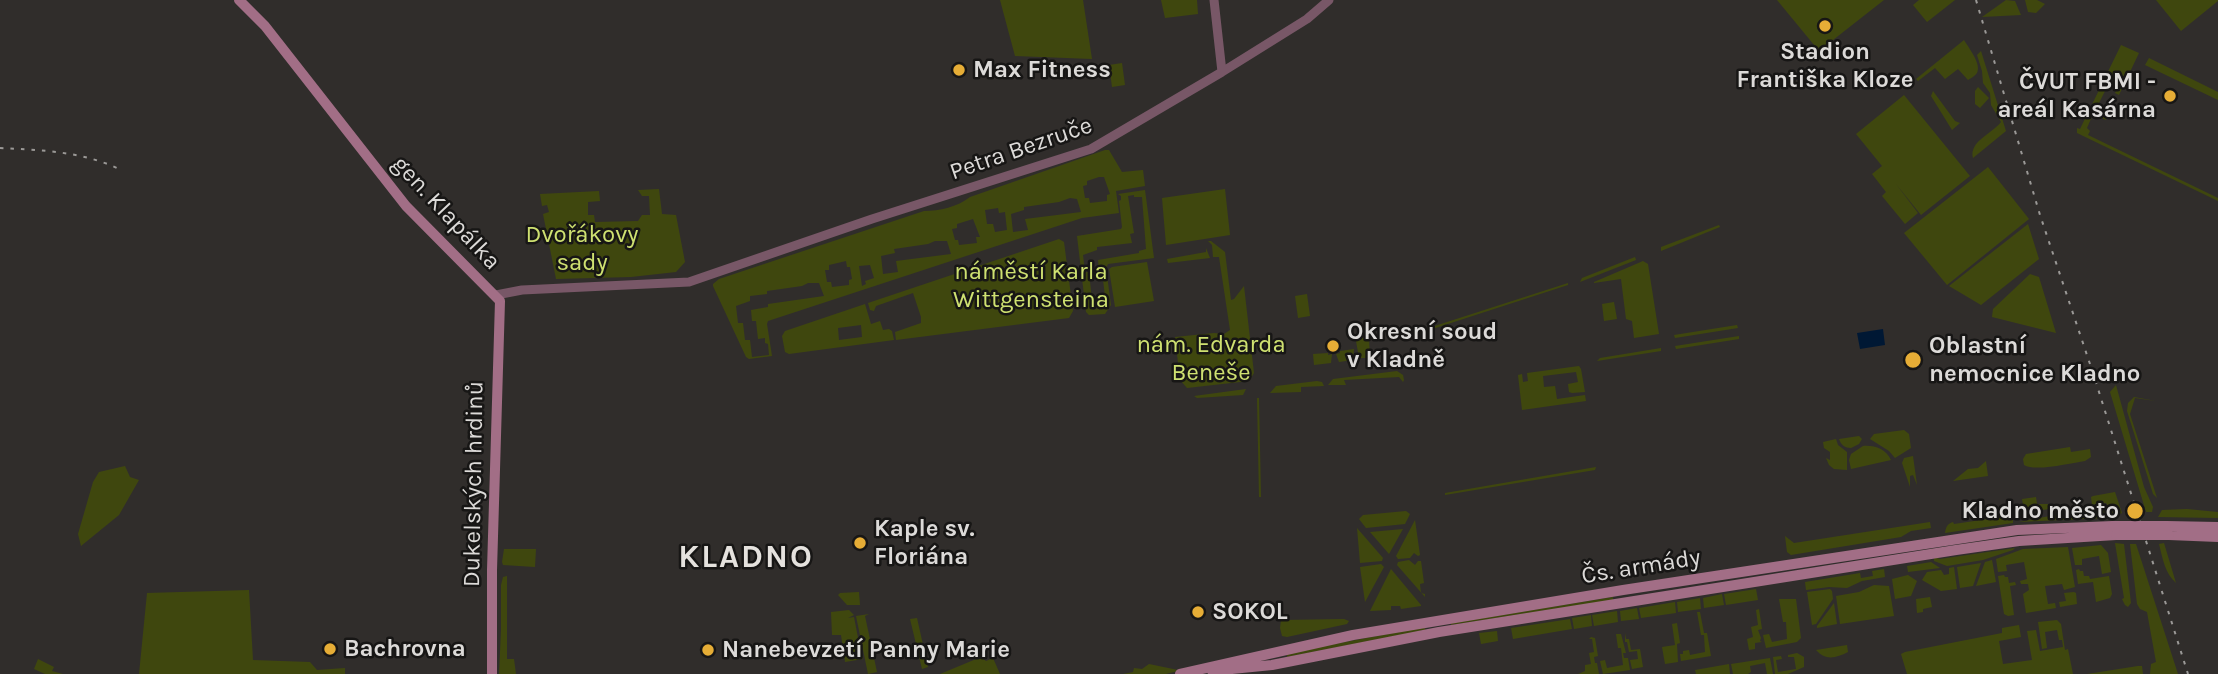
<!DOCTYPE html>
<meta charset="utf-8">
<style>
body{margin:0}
canvas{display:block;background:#302d2b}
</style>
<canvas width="2218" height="674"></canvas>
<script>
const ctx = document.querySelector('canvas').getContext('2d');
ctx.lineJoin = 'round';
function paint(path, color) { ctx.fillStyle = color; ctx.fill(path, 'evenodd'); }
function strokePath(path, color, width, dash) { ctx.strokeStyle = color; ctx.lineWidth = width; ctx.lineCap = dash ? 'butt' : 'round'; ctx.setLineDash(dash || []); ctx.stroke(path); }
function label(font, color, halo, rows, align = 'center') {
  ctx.font = font + ' Karla,sans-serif'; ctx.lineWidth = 5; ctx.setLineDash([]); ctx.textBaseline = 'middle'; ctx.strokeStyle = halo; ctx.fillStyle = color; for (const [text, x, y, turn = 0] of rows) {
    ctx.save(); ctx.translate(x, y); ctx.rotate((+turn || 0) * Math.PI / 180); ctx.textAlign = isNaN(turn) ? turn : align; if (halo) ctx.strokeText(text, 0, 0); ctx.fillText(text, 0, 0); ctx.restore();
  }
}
paint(new Path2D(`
 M 1000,0 L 1083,0 L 1092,59 L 1015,56 Z
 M 1161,0 L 1197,0 L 1198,14 L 1165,18 Z
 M 1777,0 L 1884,0 L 1819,51 Z
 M 1919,0 L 1955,0 L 1927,22 L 1913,5 Z
 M 2006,0 L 2015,1 L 2021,15 L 1982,17 Z
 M 2025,0 L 2037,0 L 2045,4 L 2036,13 L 2028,12 Z
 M 2156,0 L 2218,0 L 2218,1 L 2181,31 Z
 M 1964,40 C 1968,47 1982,64 1977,73 C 1975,76 1971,78 1968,80 L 1958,69 L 1945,79 L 1935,68 L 1918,81 L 1916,79 Z
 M 2121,45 L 2139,53 L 2119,95 L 2115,93 L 2120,81 L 2112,77 L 2096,109 L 2105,113 L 2110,102 L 2114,104 L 2106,120 L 2093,114 L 2087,128 L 2090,131 L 2088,135 L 2218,198 L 2218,201 L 2077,133 L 2077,128 L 2080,129 Z
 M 1981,51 L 2006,131 L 1973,158 C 1969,141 1992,134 2001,122 L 1991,105 L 1990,93 L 1983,83 L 1982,71 L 1977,55 Z
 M 2149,58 L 2218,92 L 2218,100 L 2145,65 Z
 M 1122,63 L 1125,85 L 1112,87 L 1109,65 Z
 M 1978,87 L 1989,98 L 1980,108 L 1975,104 L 1975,91 Z
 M 1933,91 L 1955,121 L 1960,123 L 1952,130 L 1931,96 Z
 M 1904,95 L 1970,176 L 1921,215 L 1896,184 L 1918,213 L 1905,224 L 1882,196 L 1886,192 L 1872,174 L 1882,166 L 1856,134 Z
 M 1105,150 L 1109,150 L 1122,172 L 1143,170 L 1145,186 L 1116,191 L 1119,213 L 1082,218 L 768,321 L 767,324 L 772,356 L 749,359 L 746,357 L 713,286 L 713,284 L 719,279 L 924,211 C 940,211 957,207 970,197 ZM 1099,177 L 1104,177 L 1110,194 L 1107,195 L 1107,201 L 1090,203 L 1089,198 L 1085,198 L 1083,186 L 1087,185 L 1087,181 ZM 1070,198 L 1077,199 L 1081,212 L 1025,219 L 1028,230 L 1013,232 L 1011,214 L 1024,210 L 1024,207 L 1059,202 ZM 998,208 L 999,213 L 1005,212 L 1007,230 L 995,232 L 993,224 L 987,224 L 985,210 ZM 973,219 L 980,237 L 976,237 L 977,243 L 959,245 L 958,240 L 955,240 L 952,229 L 957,228 L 957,224 ZM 935,241 L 947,241 L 951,254 L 896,261 L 898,272 L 883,274 L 881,256 L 895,253 L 894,249 L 928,244 ZM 846,261 L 847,267 L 850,267 L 852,279 L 849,280 L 849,285 L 832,287 L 831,282 L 827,282 L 825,270 L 829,270 L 829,265 ZM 870,265 L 874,278 L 865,281 L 866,284 L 862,286 L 859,266 ZM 808,283 L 819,283 L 824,296 L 768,304 L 768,307 L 751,310 L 752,321 L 756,321 L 758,339 L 765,338 L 765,343 L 768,344 L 769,355 L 752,357 L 750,340 L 745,340 L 743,323 L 738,323 L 736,306 L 750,301 L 750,296 L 767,294 L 767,291 L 802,286 Z
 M 1988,167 L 2029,219 L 1947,285 L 1904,233 Z
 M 659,189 L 662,214 L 676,215 L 685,262 L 676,272 L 631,277 L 556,279 L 543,214 L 549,212 L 547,205 L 542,206 L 540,194 L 599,191 L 600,201 L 588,202 L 588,215 L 594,215 L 595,222 L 638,221 L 642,215 L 650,215 L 649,196 L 642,196 L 638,190 Z
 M 1225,189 L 1230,235 L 1166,245 L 1162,198 Z
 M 1145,190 L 1154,258 L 1108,264 L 1106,268 L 1111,305 L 1105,314 L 1089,315 L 1086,312 L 1077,236 L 1121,229 L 1122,227 L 1119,201 L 1121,200 L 1121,196 L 1118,194 ZM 1134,195 L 1134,197 L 1142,197 L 1146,249 L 1139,251 L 1139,253 L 1098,260 L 1099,271 L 1102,271 L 1106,305 L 1093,310 L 1089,272 L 1085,272 L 1083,255 L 1097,250 L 1097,247 L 1132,243 L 1130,234 L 1134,233 L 1128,196 Z
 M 2028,224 L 2039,259 L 1981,305 L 1949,286 Z
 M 1719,225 L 1720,227 L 1661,251 L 1661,247 Z
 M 1059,239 L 1064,242 L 1073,311 L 1069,318 L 896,340 L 895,332 L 921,323 L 921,317 L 913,293 L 876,306 L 874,311 L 870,310 L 868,303 Z
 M 1208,241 L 1211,241 L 1225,252 L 1231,300 L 1234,299 L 1244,286 L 1254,373 L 1249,381 L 1187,388 L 1180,380 L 1175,337 L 1214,333 L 1224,334 L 1230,330 L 1219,257 L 1213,257 L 1212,245 Z
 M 1206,248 L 1210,258 L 1168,263 L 1167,259 L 1206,252 Z
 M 1635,257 L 1636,260 L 1580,282 L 1582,278 Z
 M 1643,261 L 1648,264 L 1659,334 L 1634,338 L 1632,321 L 1626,319 L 1621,279 L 1594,283 L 1594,282 Z
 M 1147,262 L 1154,301 L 1115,307 L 1109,269 L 1112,267 Z
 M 2030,274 L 2039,277 L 2056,333 L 1992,317 L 1993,309 Z
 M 1568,283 L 1568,285 L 1417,334 L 1416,332 Z
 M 1307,294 L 1310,316 L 1298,318 L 1295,296 Z
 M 1614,302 L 1617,319 L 1604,321 L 1602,304 Z
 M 865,304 L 871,324 L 880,321 L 883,330 L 889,329 L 892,331 L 894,340 L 789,354 L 785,352 L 782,336 L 785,331 ZM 861,325 L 862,337 L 839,340 L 838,328 Z
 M 1737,325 L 1738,328 L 1675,338 L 1674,335 Z
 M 1739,336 L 1739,339 L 1676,349 L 1675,346 Z
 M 1360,337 L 1369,338 L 1370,358 L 1359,358 L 1356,341 Z
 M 1661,348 L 1661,351 L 1597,361 L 1600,358 Z
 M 1354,349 L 1353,360 L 1339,362 L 1336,354 L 1340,353 L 1340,351 Z
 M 1328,353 L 1328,355 L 1332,354 L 1331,363 L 1314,365 L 1313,354 Z
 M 1579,366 L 1581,369 L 1585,392 L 1572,393 L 1569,392 L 1568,384 L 1578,382 L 1576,372 L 1543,376 L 1544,387 L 1555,386 L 1557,399 L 1585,395 L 1586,401 L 1522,410 L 1518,375 L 1522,374 L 1523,382 L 1528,381 L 1527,373 Z
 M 1397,371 L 1403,375 L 1404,380 L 1403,382 L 1399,377 L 1344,380 L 1346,385 L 1328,385 L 1333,379 Z
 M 1317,381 L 1322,382 L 1324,386 L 1301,387 L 1301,392 L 1270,393 L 1276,386 Z
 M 2116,385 L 2144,487 L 2153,507 L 2152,512 L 2146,512 L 2110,392 Z
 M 1246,389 L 1243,395 L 1197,398 L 1194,396 Z
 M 2134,397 L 2156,401 L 2135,398 L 2130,414 L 2157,498 L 2153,494 L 2127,411 L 2128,403 Z
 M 1257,398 L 1259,398 L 1261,497 L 1259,497 Z
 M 1904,430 L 1909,434 L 1911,448 L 1895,458 L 1889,451 L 1870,439 L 1874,434 Z
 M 1859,436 L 1862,439 L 1859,444 L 1851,448 C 1845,448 1841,445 1839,439 Z
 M 1836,439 L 1838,445 L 1847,452 L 1847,470 L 1834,469 L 1829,465 L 1826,458 L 1830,460 L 1830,452 L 1824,448 L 1823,442 Z
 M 1863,446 C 1874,445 1886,449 1891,460 L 1851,469 L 1849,460 L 1851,454 Z
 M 2070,447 L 2071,452 L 2090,449 L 2091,457 L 2085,461 C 2071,463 2035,472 2024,465 L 2023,459 L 2026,454 Z
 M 1913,456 L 1917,485 L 1913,475 L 1910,476 L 1910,487 L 1902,463 L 1904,458 Z
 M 1986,461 L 1988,476 L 1953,481 L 1968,469 L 1978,468 Z
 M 125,466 L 130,477 L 139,480 L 119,515 L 81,546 L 78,534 L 93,482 L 99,472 Z
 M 1596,467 L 1595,470 L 1445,495 L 1445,493 Z
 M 2115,492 L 2122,513 L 2120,514 L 2117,505 L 2108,506 L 2106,503 L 2092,505 L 2091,497 L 2093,496 Z
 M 2036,497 L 2037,504 L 2049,504 L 2050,509 L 2034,511 L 2033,513 L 2024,511 L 2022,499 Z
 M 2105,509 L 2112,511 L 2115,515 L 2105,518 L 2019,522 L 2070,512 Z
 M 2187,509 L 2218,512 L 2218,518 L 2158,517 L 2162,510 Z
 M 1406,511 L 1410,514 L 1405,524 L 1366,528 L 1359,519 L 1363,515 Z
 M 2008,513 L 2013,516 L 2013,523 L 1945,533 C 1946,527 1947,524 1953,522 L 1954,524 L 2008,516 Z
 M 1415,520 L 1420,555 L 1418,556 L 1414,553 L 1410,558 L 1398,559 L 1396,556 Z
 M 1930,522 L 1931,528 L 1911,531 L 1901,537 L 1791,555 L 1787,552 L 1785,536 L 1794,543 Z
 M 1357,528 L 1383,558 L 1382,561 L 1360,563 Z
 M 1403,529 L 1389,554 L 1370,532 Z
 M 2115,543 L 2124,544 L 2131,603 L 2128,607 L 2125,605 L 2122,599 L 2124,598 Z
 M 2164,543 L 2176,583 C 2165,573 2163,560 2159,544 Z
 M 2130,544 L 2136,544 L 2178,674 L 2150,674 L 2151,664 L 2156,662 L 2147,612 L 2140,609 L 2137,604 Z
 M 2101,545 L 2108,553 L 2111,572 L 2102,574 L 2099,556 L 2082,559 L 2082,565 L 2075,565 L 2072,548 Z
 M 2068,547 L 2075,587 L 2064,590 L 2062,584 L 2045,586 L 2048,604 L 2055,603 L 2056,608 L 2026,613 L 2023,594 L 2029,590 L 2028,584 L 2021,584 L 2020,581 L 2027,579 L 2024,562 L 2006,565 L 2007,571 L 1998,572 L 1996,559 L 2023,549 Z
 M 2015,548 L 2013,550 L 1983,560 L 1947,566 L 1934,561 L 1934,557 L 1940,559 Z
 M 504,549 L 536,549 L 535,567 L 503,565 L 502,562 Z
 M 1409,560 L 1415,565 L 1418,561 L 1421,561 L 1424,583 L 1420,584 L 1421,593 L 1425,594 L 1425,597 L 1397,565 L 1398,562 Z
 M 1992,560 L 1996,582 L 1976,586 L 1985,562 Z
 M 1931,562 L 1940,568 L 1908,572 L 1907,566 Z
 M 1981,563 L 1973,586 L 1960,588 L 1957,567 Z
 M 1381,564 L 1384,567 L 1365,602 L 1360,567 Z
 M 1954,567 L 1957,589 L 1941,591 L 1922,580 L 1927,572 L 1941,570 L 1944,575 L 1949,574 L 1949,568 Z
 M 1391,569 L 1421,605 L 1421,606 L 1401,609 L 1400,606 L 1391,606 L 1391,610 L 1370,611 Z
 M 1884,569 L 1885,577 L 1862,581 L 1847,588 L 1829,587 L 1806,590 L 1805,582 L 1860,573 L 1861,578 L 1873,576 L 1872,571 Z
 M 2079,569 L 2080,571 L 2083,571 L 2084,576 L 2089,576 L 2090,579 L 2109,576 L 2112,594 L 2110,598 L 2096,602 L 2093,582 L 2078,584 L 2076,570 Z
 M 1908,575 L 1917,581 L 1911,596 L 1895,599 L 1892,579 Z
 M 2004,575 L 2005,577 L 2008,577 L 2009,583 L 2015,582 L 2016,585 L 2010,586 L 2014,615 L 2008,616 L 2004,614 L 1998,576 Z
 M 507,576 L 507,659 L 514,659 L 516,674 L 499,674 L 501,630 L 501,585 L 503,577 Z
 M 1874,585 L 1889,586 L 1894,616 L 1840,624 L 1836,596 L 1859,592 Z
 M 1756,589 L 1758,600 L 1726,605 L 1724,594 Z
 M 1830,589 L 1832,591 L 1833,599 L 1816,624 L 1812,625 L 1807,592 Z
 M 249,590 L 253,660 L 310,662 L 317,670 L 345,668 L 345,674 L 139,674 L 147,593 Z
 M 859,592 L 860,605 L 847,605 L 838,595 L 840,593 Z
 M 2074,592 L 2076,593 L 2077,604 L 2060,607 L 2059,602 L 2066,601 L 2064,593 Z
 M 1722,594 L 1724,605 L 1704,608 L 1703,598 Z
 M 1613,597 L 1613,600 L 1451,625 L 1451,623 Z
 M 1930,597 L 1932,607 L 1923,609 L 1923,612 L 1917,613 L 1916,599 Z
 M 1700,598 L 1701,609 L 1678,612 L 1677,602 Z
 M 1779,599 L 1796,599 L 1801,638 L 1797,642 L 1766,648 L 1763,635 L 1769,634 L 1772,642 L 1787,639 L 1786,622 L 1783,622 Z
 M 1675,602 L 1676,613 L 1641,618 L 1639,608 Z
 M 1834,603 L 1837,624 L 1817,628 L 1817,626 Z
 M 1637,608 L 1639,619 L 1621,621 L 1620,611 Z
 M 1759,609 L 1762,629 L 1758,630 L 1761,638 L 1760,641 L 1762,642 L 1755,643 L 1755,649 L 1749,650 L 1747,639 L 1753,637 L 1751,627 L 1758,625 L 1756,610 Z
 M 849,610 L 854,615 L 848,618 L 854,617 L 860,648 L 858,650 L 861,650 L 863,659 L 845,662 L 841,635 L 832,635 L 831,612 Z
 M 1617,611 L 1618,622 L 1594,626 L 1592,615 Z
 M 1697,612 L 1700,612 L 1704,633 L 1707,633 L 1711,656 L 1681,661 L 1680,654 L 1683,654 L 1683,651 L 1689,650 L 1690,655 L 1705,652 L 1704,635 L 1701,635 Z
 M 869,614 L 865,616 L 877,672 L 868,674 L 856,616 Z
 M 1591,615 L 1592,626 L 1574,629 L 1572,618 Z
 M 917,618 L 928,667 L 922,669 L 910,619 Z
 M 1344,619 L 1349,621 L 1347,624 L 1287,637 L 1282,636 L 1280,628 L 1281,620 Z
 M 1570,619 L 1572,629 L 1513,639 L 1511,628 Z
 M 2057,620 L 2061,624 L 2065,650 L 2068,649 L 2073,674 L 1907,674 L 1901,654 L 1905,652 L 2002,633 L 2002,628 L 2019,625 L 2021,637 L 1999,641 L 2003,664 L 2032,660 L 2027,631 L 2036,630 L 2040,651 L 2063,647 L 2062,640 L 2059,640 L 2057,630 L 2045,632 L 2047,648 L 2042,649 L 2038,622 Z
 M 1677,623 L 1680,643 L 1677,644 L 1678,662 L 1665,664 L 1662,647 L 1675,645 L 1672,624 Z
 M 1425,627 L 1425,630 L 1287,657 L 1287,653 Z
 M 1497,631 L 1498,641 L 1481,644 L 1479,633 Z
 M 1625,633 L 1626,639 L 1629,639 L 1631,650 L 1640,649 L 1643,667 L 1632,669 L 1630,660 L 1638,659 L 1637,651 L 1629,652 L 1627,642 L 1625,642 Z
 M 1616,634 L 1621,634 L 1626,653 L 1623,653 L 1624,658 L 1628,658 L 1630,670 L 1603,674 L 1600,661 L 1605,660 L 1607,668 L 1623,665 L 1621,648 L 1618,648 Z
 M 1591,637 L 1595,638 L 1598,656 L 1594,657 L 1595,663 L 1597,663 L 1599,674 L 1578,674 L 1585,671 L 1585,665 L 1591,664 L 1589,653 L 1594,652 L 1592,639 L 1589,639 Z
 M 1847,645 L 1848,652 C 1836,658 1826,661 1816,650 Z
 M 1797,653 L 1804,657 L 1804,667 L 1788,674 L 1775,674 L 1773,657 L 1781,656 L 1782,659 L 1776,660 L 1778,672 L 1796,669 L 1794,657 L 1788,657 L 1788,655 Z
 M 981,657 L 986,661 L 993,658 L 1000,674 L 940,674 Z
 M 1770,658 L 1773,674 L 1767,674 L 1765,663 L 1750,666 L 1751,672 L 1748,674 L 1733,674 L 1731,664 Z
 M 38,659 L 54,667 L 52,671 L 63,674 L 45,674 L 34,669 Z
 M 1149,664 L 1178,670 L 1178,671 L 1166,674 L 1123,674 L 1133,672 L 1134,668 L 1142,669 Z
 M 1729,664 L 1730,674 L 1696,674 L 1695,670 Z
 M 2138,666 L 2142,666 L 2143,674 L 2087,674 Z`), '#3f470e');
paint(new Path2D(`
 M 1883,329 L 1885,345 L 1860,349 L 1857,333 Z`), '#001834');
strokePath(new Path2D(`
 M 1214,0 L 1222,72
 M 496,295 L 522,290 L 689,282 L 872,219 L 1091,149 L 1222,72 L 1307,19 L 1329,0`), '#785767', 9);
strokePath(new Path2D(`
 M 239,0 L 265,26 L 406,206 L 500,301 L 492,570 L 492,674
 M 2166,526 L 2218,527
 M 2169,535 L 2218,537
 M 1212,671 L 1272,665 L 1439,632 L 1956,550 L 2019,541 L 2116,535
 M 1180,674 L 1353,635 L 1623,590 L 2017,530 L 2113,526`), '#a26e86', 10);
strokePath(new Path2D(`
 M 1976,0 L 2040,215 L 2093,373 L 2188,674
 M 0,148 C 39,150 80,151 117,168`), '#9b9997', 2, [3.5, 7]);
strokePath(new Path2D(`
 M 2113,526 L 2166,526
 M 2116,535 L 2169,535`), '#a26e86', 10);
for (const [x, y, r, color] of [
 [1825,26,7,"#e6ad36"],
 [959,70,7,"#e6ad36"],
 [2170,96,7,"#e6ad36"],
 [1333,346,7,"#e6ad36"],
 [1913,360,9,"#e6ad36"],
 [2135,511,9,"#e6ad36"],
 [860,543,7,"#e6ad36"],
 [1198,612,7,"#e6ad36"],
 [330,649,7,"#e6ad36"],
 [708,650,7,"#e6ad36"]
]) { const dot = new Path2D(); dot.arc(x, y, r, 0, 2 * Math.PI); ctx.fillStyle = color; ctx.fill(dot); strokePath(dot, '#171615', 2.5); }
label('bold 24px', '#dcdad8', '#171615', [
 ["Stadion",1825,52,"center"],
 ["Františka Kloze",1825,80,"center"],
 ["Max Fitness",973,70],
 ["ČVUT FBMI -",2156,82,"right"],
 ["areál Kasárna",2156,110,"right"],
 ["Okresní soud",1347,332],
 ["v Kladně",1347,360],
 ["Oblastní",1929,346],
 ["nemocnice Kladno",1929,374],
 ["Kladno město",2119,511,"right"],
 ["Kaple sv.",874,529],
 ["Floriána",874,557],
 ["SOKOL",1212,612],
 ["Bachrovna",344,649],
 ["Nanebevzetí Panny Marie",722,650]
], 'left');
label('24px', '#dcdad8', '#171615', [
 ["Petra Bezruče",1021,149,-19],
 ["gen. Klapálka",446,213,47],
 ["Dukelských hrdinů",474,484,-89],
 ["Čs. armády",1641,567,-9]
]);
label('24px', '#cfe171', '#171615', [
 ["Dvořákovy",582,235],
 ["sady",582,263],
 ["náměstí Karla",1031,272],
 ["Wittgensteina",1031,300],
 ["nám. Edvarda",1211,345],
 ["Beneše",1211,373]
]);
ctx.letterSpacing = '2px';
label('bold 32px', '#e5e2de', '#171615', [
 ["KLADNO",746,558]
]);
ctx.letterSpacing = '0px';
</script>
